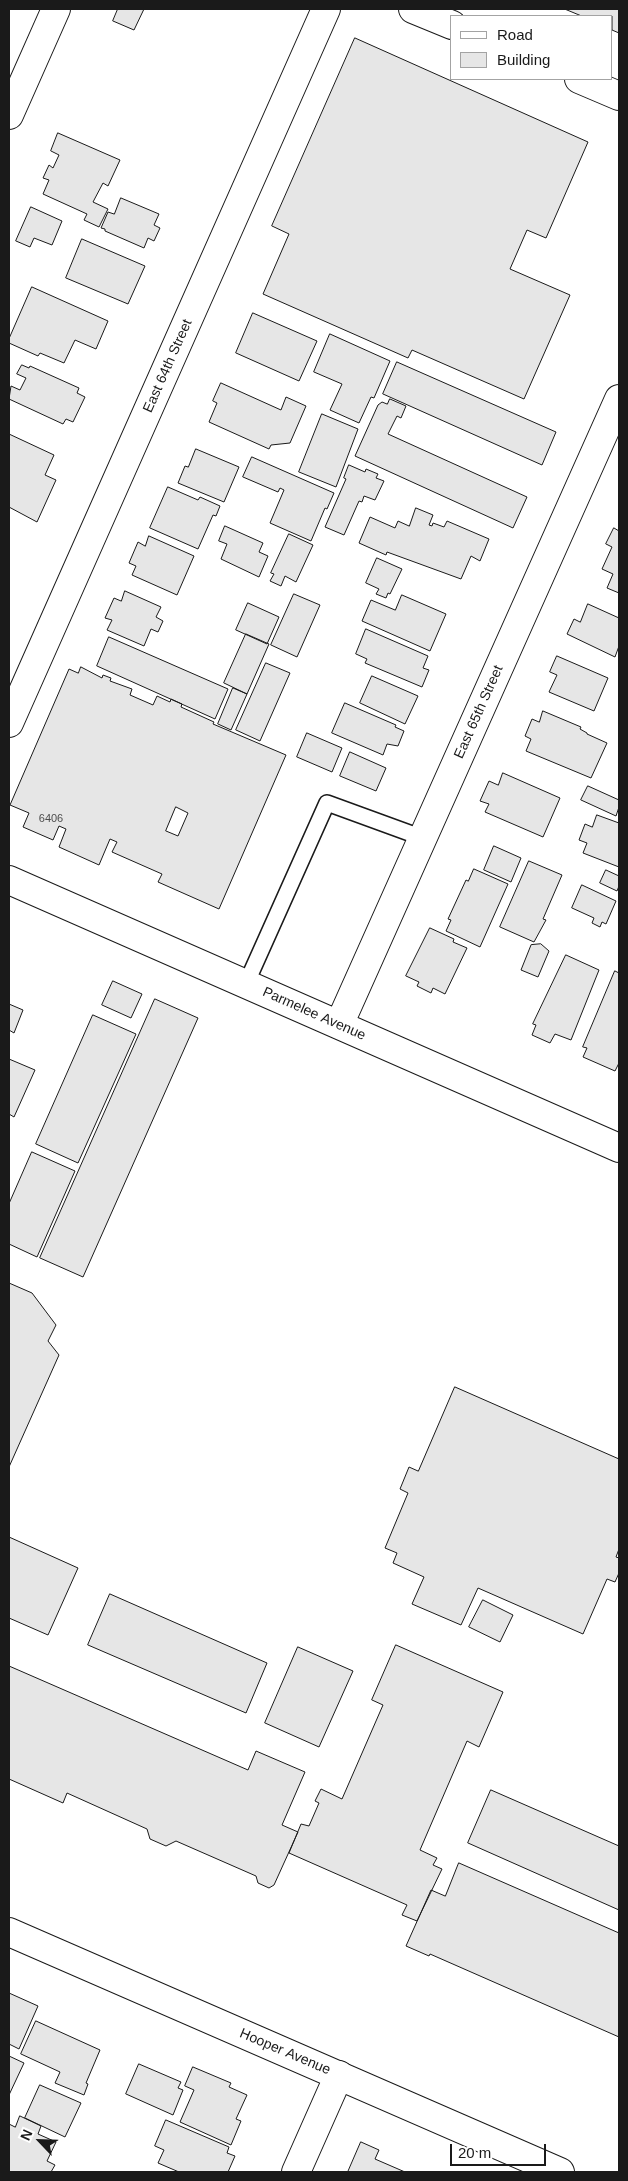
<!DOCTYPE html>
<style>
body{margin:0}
#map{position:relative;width:628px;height:2181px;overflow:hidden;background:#fff;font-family:Arial,sans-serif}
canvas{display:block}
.frame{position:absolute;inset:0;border:10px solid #1a1a1a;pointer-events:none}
.legend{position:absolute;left:450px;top:15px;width:162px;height:65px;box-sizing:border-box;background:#fff;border:1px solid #a3a3a3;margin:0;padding:6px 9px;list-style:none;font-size:15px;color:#1a1a1a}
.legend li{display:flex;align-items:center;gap:10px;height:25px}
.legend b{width:25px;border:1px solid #a3a3a3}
.north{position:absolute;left:15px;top:2116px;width:50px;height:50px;-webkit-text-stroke:4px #fff;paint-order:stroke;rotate:294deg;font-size:14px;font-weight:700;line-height:20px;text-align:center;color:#1a1a1a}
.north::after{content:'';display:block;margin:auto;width:18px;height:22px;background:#1a1a1a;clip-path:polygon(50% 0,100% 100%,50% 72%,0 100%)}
.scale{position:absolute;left:450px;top:2144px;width:96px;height:22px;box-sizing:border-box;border:2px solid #1a1a1a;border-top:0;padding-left:6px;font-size:15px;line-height:18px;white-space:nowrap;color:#1a1a1a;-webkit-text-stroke:4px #fff;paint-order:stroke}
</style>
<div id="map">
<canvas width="628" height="2181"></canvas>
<div class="frame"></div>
<ul class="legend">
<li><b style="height:6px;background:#fff"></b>Road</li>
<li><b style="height:14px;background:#e6e6e6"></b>Building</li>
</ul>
<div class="north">N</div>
<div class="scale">20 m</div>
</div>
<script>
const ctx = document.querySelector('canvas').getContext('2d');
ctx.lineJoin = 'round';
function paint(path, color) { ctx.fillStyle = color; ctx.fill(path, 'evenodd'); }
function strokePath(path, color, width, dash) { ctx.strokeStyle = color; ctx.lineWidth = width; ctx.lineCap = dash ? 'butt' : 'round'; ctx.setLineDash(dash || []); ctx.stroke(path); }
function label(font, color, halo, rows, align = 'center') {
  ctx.font = font + ' Arial,sans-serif'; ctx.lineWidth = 4; ctx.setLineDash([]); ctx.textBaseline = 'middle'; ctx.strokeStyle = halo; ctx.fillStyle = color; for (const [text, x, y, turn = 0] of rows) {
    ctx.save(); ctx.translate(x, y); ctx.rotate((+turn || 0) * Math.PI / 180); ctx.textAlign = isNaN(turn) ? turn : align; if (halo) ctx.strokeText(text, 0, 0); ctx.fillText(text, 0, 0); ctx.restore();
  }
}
const building = new Path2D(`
 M 118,9 L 144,9 L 134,30 L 113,21 Z
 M 565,9 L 619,9 L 619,33 L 612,30 L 612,16 L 582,16 Z
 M 355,38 L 588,142 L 546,238 L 527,230 L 510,269 L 570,295 L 524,399 L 412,350 L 408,358 L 263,294 L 289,234 L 272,226 Z
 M 58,133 L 120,160 L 108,186 L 103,183 L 93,202 L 108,209 L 99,227 L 84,220 L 87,214 L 43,194 L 49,180 L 43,178 L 49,165 L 53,168 L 59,155 L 51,151 Z
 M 121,198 L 159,214 L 154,225 L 160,228 L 154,241 L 148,238 L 144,248 L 105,231 L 105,229 L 101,228 L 108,212 L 114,214 Z
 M 31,207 L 62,221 L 52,245 L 34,238 L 30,247 L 16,241 Z
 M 82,239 L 145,266 L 128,304 L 66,278 Z
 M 32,287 L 108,321 L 96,349 L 75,340 L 64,363 L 40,353 L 38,356 L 9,343 L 9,339 Z
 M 253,313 L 317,341 L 299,381 L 236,353 Z
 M 330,334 L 390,361 L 374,398 L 371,397 L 359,423 L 330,410 L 342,384 L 314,372 Z
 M 397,362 L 556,432 L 542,465 L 383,394 Z
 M 22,365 L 29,368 L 30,366 L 79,388 L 77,393 L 85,397 L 73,422 L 66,419 L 63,424 L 9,399 L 11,386 L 20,390 L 26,378 L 17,374 Z
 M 221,383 L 281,410 L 286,397 L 306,406 L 290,443 L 271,445 L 269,449 L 209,422 L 217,403 L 213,401 Z
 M 390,399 L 406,406 L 401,418 L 397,416 L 388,434 L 527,497 L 513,528 L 355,456 L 378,405 L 382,402 L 387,404 Z
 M 322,414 L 358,429 L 336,487 L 299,472 Z
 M 9,434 L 54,455 L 45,475 L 56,480 L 37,522 L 9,507 Z
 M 196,449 L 239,467 L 224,502 L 178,483 L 185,466 L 188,467 Z
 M 252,457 L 334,493 L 327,509 L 325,508 L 311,541 L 270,523 L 284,490 L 280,488 L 278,492 L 243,477 Z
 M 349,465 L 365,472 L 366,469 L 378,474 L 376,478 L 384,481 L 375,500 L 364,496 L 362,502 L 359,501 L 344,535 L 325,527 L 346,479 L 344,478 Z
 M 168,487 L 198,500 L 200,497 L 220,506 L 216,516 L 213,515 L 198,549 L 150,528 Z
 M 416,508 L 433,515 L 429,525 L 432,526 L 433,523 L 444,527 L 447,521 L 489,539 L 480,561 L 471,556 L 461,579 L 387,552 L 386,555 L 359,543 L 370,517 L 395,528 L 398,521 L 409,526 Z
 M 225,526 L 263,543 L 259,552 L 268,556 L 259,577 L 221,559 L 227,544 L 219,541 Z
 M 614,528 L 619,531 L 619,593 L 607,588 L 613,574 L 602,569 L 612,547 L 606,544 Z
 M 289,534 L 313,545 L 296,582 L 285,576 L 281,586 L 270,581 L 274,574 L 271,573 Z
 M 149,536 L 194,556 L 177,595 L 132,575 L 136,566 L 129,563 L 138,542 L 145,546 Z
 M 377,558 L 402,569 L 390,594 L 388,593 L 386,598 L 376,594 L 379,589 L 366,583 Z
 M 125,591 L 161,607 L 156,617 L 163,621 L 158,632 L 151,629 L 144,646 L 107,630 L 112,620 L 105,618 L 114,598 L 121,601 Z
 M 294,594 L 320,605 L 297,657 L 271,645 Z
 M 402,595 L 446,614 L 430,651 L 362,621 L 371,600 L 395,610 Z
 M 248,603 L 279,617 L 267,644 L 236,630 Z
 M 588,604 L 619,618 L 619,646 L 615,657 L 567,634 L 574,619 L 580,622 Z
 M 366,629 L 428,656 L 423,668 L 429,670 L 422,687 L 365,663 L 367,659 L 356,654 Z
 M 246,634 L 269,644 L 247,694 L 224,683 Z
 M 109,637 L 228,689 L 215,719 L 97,666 Z
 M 557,656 L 608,678 L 594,711 L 549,692 L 557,675 L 550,672 Z
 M 266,663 L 290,673 L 260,741 L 236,730 Z
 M 81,667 L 102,678 L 103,675 L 111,678 L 110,681 L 132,689 L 130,695 L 153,705 L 157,696 L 170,702 L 171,699 L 182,704 L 181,707 L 214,722 L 213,724 L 286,755 L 219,909 L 158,882 L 162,874 L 112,852 L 117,842 L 110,839 L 99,865 L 59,847 L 66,829 L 59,826 L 53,840 L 23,827 L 29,813 L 10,805 L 69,669 L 78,673 ZM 176,807 L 188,813 L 178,836 L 166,831 Z
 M 372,676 L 418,696 L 405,724 L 360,703 Z
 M 233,688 L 247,694 L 231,730 L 218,724 Z
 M 345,703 L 396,725 L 395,727 L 404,731 L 398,746 L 387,744 L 383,755 L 332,733 Z
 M 543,711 L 581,727 L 580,729 L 587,733 L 587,734 L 607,743 L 591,778 L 526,751 L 531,739 L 525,736 L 532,719 L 539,722 Z
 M 307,733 L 342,748 L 332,772 L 297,757 Z
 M 350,752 L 386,768 L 376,791 L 340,776 Z
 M 503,773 L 560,798 L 543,837 L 485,812 L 489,804 L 480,801 L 489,781 L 498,785 Z
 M 588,786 L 619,800 L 619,807 L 616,816 L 581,800 Z
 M 597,815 L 619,823 L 619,867 L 583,853 L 587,843 L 579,840 L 585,824 L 592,827 Z
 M 494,846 L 521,858 L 511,882 L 484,870 Z
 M 529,861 L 562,875 L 543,919 L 546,920 L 534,942 L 500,927 Z
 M 474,869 L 508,884 L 480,947 L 446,931 L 451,920 L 448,919 L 466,880 L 468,881 Z
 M 606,870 L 619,876 L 619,886 L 617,891 L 600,883 Z
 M 582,885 L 616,901 L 606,924 L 602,922 L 600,927 L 592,923 L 594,918 L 572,908 Z
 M 430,928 L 454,939 L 453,942 L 467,948 L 445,994 L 433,988 L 431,993 L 417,986 L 419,982 L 406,976 Z
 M 541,944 L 549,951 L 538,977 L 521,970 L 531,945 Z
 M 566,955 L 599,970 L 571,1040 L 555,1034 L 550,1043 L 532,1035 L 536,1025 L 533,1024 Z
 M 615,971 L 619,973 L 619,1063 L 615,1071 L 583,1057 L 587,1048 L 583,1047 Z
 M 113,981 L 142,994 L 131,1018 L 102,1005 Z
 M 155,999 L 198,1018 L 83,1277 L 40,1258 Z
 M 9,1004 L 23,1010 L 14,1033 L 9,1030 Z
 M 93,1015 L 136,1034 L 78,1163 L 36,1144 Z
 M 9,1059 L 35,1070 L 14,1117 L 9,1114 Z
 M 32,1152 L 75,1171 L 37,1257 L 9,1244 L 9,1204 Z
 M 9,1283 L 32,1293 L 56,1325 L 48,1341 L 59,1355 L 9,1467 Z
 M 455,1387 L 619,1459 L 619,1549 L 616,1557 L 619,1558 L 619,1573 L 615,1582 L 607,1579 L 583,1634 L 478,1588 L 461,1625 L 412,1604 L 424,1577 L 393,1563 L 397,1553 L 385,1548 L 408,1493 L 400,1489 L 409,1467 L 418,1471 Z
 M 9,1537 L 78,1568 L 48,1635 L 9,1618 Z
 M 110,1594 L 267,1663 L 246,1713 L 88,1645 Z
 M 483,1600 L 513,1615 L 500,1642 L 469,1627 Z
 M 396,1645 L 503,1692 L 479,1747 L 467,1741 L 420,1850 L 437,1858 L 433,1865 L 442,1869 L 417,1921 L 402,1915 L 407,1905 L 289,1853 L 301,1824 L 309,1826 L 319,1803 L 315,1801 L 321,1789 L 342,1799 L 383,1705 L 372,1700 Z
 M 298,1647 L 353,1671 L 319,1747 L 265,1723 Z
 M 9,1666 L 248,1770 L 256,1751 L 305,1772 L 282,1825 L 298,1832 L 274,1885 L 269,1888 L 258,1883 L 256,1876 L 176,1841 L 166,1846 L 150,1839 L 147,1829 L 67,1793 L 63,1803 L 9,1779 Z
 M 491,1790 L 619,1846 L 619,1910 L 468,1843 Z
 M 459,1863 L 619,1933 L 619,2037 L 430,1954 L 429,1956 L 406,1946 L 431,1890 L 445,1896 Z
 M 9,1993 L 38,2006 L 19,2049 L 9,2044 Z
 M 36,2021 L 100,2050 L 86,2083 L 88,2084 L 84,2095 L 55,2083 L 60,2072 L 21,2054 Z
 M 9,2056 L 24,2063 L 9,2095 Z
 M 139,2064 L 181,2082 L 178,2088 L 183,2090 L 173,2115 L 126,2094 Z
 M 193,2067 L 231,2083 L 229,2087 L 247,2095 L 236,2119 L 241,2121 L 231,2145 L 180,2122 L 194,2090 L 185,2086 Z
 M 40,2085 L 81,2103 L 65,2137 L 25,2118 Z
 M 20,2116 L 41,2126 L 38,2134 L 56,2142 L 47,2161 L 55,2165 L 51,2172 L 9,2172 L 9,2124 L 15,2127 Z
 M 166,2120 L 229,2147 L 227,2153 L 235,2156 L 228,2172 L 179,2172 L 158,2163 L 164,2150 L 155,2146 Z
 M 361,2142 L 379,2150 L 375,2159 L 405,2172 L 348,2172 Z`);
paint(building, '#e6e6e6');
strokePath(building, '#1a1a1a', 1);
const service = new Path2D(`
 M 246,984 L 327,803 L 423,838`);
const minor = new Path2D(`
 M 9,723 L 326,9
 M 9,880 L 619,1148
 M 339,1025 L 619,399
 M 296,2172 L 339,2075`);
const tertiary = new Path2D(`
 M 9,1932 L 560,2172`);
const secondary = new Path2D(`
 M 413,9 L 452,25
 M 579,79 L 619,96
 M 9,115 L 56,9`);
strokePath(service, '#1a1a1a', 18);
strokePath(minor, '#1a1a1a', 30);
strokePath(tertiary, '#1a1a1a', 30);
strokePath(secondary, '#1a1a1a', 30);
strokePath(service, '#fff', 15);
strokePath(minor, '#fff', 28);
strokePath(tertiary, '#fff', 28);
strokePath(secondary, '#fff', 28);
label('11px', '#4d4d4d', null, [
 ["6406",51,819]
]);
label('14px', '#1a1a1a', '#fff', [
 ["East 64th Street",168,366,-66],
 ["East 65th Street",479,712,-66],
 ["Parmelee Avenue",314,1014,24],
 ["Hooper Avenue",285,2052,23]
]);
</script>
